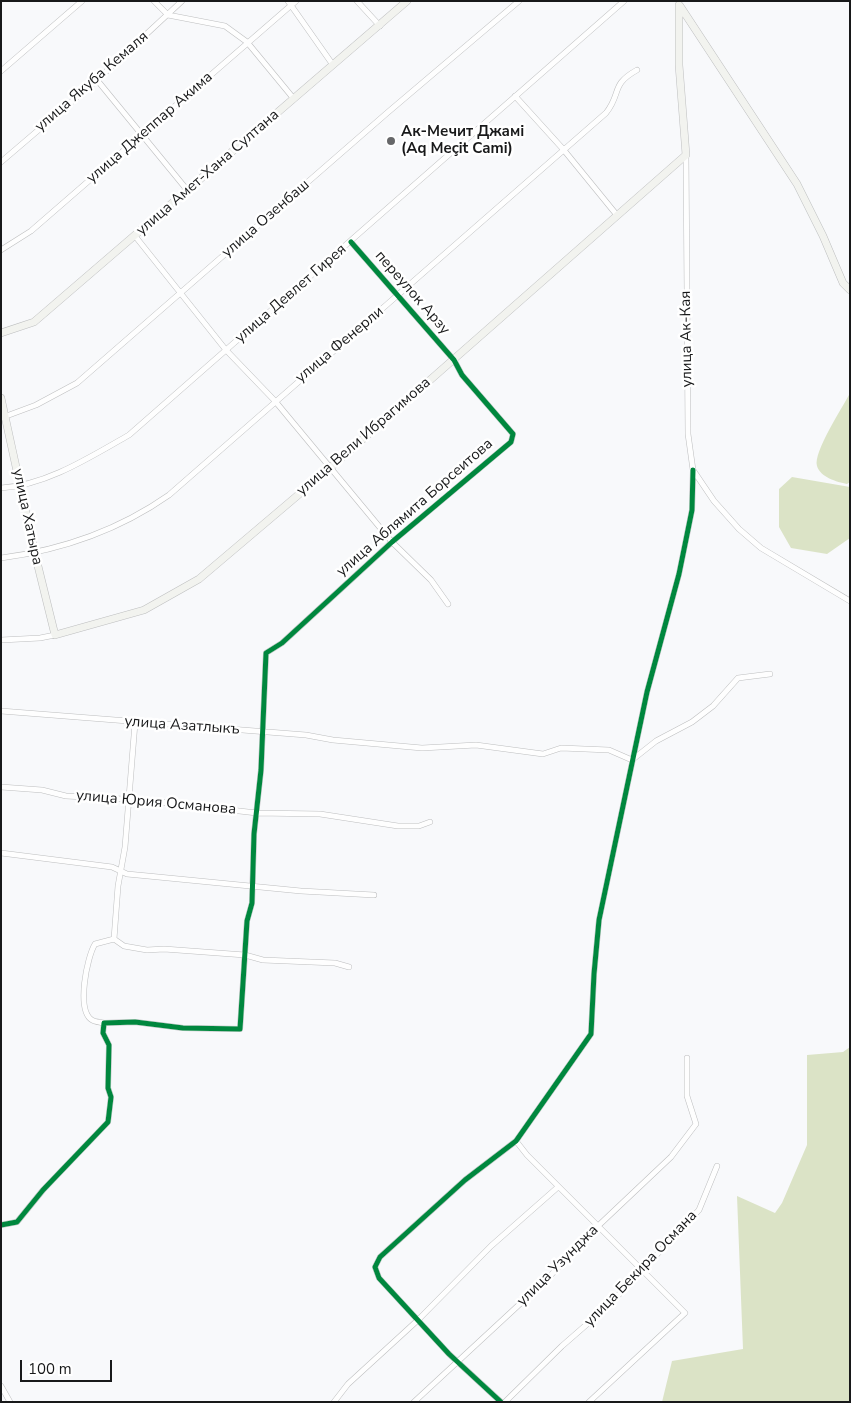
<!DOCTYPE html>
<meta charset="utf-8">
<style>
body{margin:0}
#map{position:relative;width:851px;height:1403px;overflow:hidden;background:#f8f9fb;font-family:"Nunito Sans",sans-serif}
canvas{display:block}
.frame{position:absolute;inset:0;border:2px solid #18191a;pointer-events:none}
.scale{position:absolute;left:20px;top:1360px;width:92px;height:22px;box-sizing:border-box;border:2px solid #18191a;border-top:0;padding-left:6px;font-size:15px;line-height:18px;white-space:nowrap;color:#18191a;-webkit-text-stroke:4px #fff;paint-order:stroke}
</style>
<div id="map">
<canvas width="851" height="1403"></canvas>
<div class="frame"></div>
<div class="scale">100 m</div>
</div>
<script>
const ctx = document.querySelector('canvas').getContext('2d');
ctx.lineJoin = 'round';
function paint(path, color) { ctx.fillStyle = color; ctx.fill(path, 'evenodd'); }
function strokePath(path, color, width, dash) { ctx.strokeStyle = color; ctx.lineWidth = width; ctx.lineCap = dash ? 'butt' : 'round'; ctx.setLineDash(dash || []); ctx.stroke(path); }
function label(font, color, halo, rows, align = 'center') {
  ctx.font = font + ' "Nunito Sans",sans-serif'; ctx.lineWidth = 5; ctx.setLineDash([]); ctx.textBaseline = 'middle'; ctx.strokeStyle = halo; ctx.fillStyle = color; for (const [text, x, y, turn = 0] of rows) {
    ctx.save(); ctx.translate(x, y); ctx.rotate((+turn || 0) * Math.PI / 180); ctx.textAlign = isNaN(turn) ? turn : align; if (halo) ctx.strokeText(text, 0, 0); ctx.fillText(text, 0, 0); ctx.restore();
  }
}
paint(new Path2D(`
 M 850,393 L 850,482 L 847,484 C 837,482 820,477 817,466 C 813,452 843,407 850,393 Z
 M 792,477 L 850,487 L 850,538 L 827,554 L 791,548 L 779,527 L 779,489 Z
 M 850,1047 L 850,1402 L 662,1402 L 672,1361 L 743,1349 L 737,1196 L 775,1213 L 782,1203 L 807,1145 L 807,1055 L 843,1052 Z`), '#dbe3c6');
const street = new Path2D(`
 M 154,1 L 168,15 L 225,26 L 247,42 L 294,99
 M 288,1 L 333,65
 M 357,1 L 380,26
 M 1,71 L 82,1
 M 97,80 L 188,191
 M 515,96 L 563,149 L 616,214
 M 686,155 L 688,434 L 693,470 L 714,501 L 739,529 L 761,548 L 850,601
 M 1,162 L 97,80 L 182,1
 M 135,236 L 226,350 L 275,401 L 392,542 L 431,580 L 448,604
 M 1,250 L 31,231 L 296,1
 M 1,418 L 36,405 L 77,383 L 387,113 L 519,1
 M 1,488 C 47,485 90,457 129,435 L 624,1
 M 1,558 C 62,550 119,530 169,495 L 606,113 C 622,93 610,85 637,70
 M 1,640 L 40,638 L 55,635
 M 1,711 L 306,735 L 333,740 L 422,748 L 476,745 L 543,754 L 561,748 L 609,750 L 632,760 L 656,741 L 692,722 L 713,706 L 738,678 L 770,674
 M 1,787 L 42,790 L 66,796 L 142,800 L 257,813 L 320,814 L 398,826 L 419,826 L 430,822
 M 1,853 L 112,867 L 127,874 L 148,876 L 301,891 L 374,895
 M 114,939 L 124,946 L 147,950 L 164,949 L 245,955 L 263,960 L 335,963 L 349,967
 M 104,1023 C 100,1022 95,1022 92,1020 C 76,1010 87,957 95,944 L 114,939 L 118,886 L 125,847 L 135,723
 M 516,1141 L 527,1155 L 685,1313 L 589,1402
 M 1,1225 L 17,1222 L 43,1190 L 108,1122 L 111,1097 L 108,1088 L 109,1045 L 103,1033 L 104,1023 L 135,1022 L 183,1028 L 240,1029 L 247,921 L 252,903 L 254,834 L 261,770 L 266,653 L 282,643 L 392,542 L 511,442 L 513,434 L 462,375 L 454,360 L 351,242
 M 1,1386 L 10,1402
 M 334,1402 L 348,1384 L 419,1319 L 491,1246 L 558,1187
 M 414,1402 L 549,1277 L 598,1226 L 671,1157 L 696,1124 L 687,1096 L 687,1058
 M 501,1402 L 449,1354 L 379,1278 L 375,1267 L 380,1257 L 465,1180 L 516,1141 L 591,1034 L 594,974 L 599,920 L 647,692 L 679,574 L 692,510 L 693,470
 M 505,1402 L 562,1346 L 609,1305 L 699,1210 L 717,1166`);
const secondary = new Path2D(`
 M 680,6 L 797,184 L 823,236 L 843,283 L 850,290
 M 1,333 L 34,322 L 407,1
 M 1,398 L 35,554 L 55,635 L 144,610 L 199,579 L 330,468 L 686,155 L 679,65 L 679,5`);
strokePath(street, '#bdbebf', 6);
strokePath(secondary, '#bdbebf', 8);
strokePath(street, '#fefefe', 5);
strokePath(secondary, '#f2f3ef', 7);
strokePath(new Path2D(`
 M 1,1225 L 17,1222 L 43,1190 L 108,1122 L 111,1097 L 108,1088 L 109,1045 L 103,1033 L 104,1023 L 135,1022 L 183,1028 L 240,1029 L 247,921 L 252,903 L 254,834 L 261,770 L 266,653 L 282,643 L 392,542 L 511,442 L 513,434 L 462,375 L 454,360 L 351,242
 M 501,1402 L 449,1354 L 379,1278 L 375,1267 L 380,1257 L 465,1180 L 516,1141 L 591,1034 L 594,974 L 599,920 L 647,692 L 679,574 L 692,510 L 693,470`), '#00873e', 5);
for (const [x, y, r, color] of [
 [391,141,5,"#666769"]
]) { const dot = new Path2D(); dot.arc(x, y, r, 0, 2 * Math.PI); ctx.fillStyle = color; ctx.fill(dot); strokePath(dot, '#fff', 2); }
label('15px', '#18191a', '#fff', [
 ["улица Якуба Кемаля",92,82,-41],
 ["улица Джеппар Акима",150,128,-41],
 ["улица Амет-Хана Султана",208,173,-41],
 ["улица Озенбаш",266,219,-41],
 ["переулок Арзу",412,293,49],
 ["улица Девлет Гирея",291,294,-41],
 ["улица Ак-Кая",687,339,-91],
 ["улица Фенерли",340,345,-40],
 ["улица Вели Ибрагимова",364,437,-41],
 ["улица Аблямита Борсеитова",415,508,-41],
 ["улица Хатыра",27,517,78],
 ["улица Азатлыкъ",182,726,4],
 ["улица Юрия Османова",156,803,5],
 ["улица Узунджа",558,1266,-45],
 ["улица Бекира Османа",641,1269,-46]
]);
label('bold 15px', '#18191a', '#fff', [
 ["Ак-Мечит Джамі",401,132],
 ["(Aq Meçit Cami)",401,149]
], 'left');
</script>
